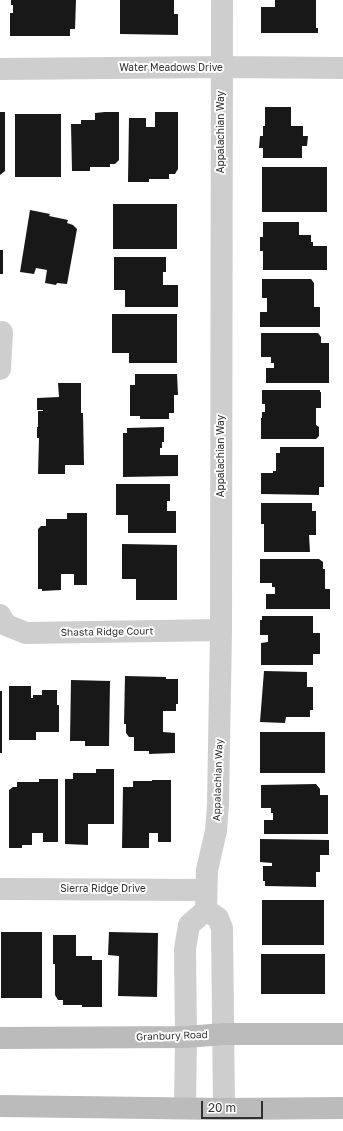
<!DOCTYPE html>
<style>
body{margin:0}
#map{position:relative;width:343px;height:1131px;overflow:hidden;background:#fff;font-family:"Golos Text",sans-serif}
canvas{display:block}
.scale{position:absolute;left:201px;top:1101px;width:62px;height:18px;box-sizing:border-box;border:2px solid #313131;border-top:0;padding-left:5px;font-size:12px;line-height:14px;white-space:nowrap;color:#313131;-webkit-text-stroke:3px #fff;paint-order:stroke}
</style>
<div id="map">
<canvas width="343" height="1131"></canvas>
<div class="scale">20 m</div>
</div>
<script>
const ctx = document.querySelector('canvas').getContext('2d');
ctx.lineJoin = 'round';
function paint(path, color) { ctx.fillStyle = color; ctx.fill(path, 'evenodd'); }
function strokePath(path, color, width, dash) { ctx.strokeStyle = color; ctx.lineWidth = width; ctx.lineCap = dash ? 'butt' : 'round'; ctx.setLineDash(dash || []); ctx.stroke(path); }
function label(font, color, halo, rows, align = 'center') {
  ctx.font = font + ' "Golos Text",sans-serif'; ctx.lineWidth = 4; ctx.setLineDash([]); ctx.textBaseline = 'middle'; ctx.strokeStyle = halo; ctx.fillStyle = color; for (const [text, x, y, turn = 0] of rows) {
    ctx.save(); ctx.translate(x, y); ctx.rotate((+turn || 0) * Math.PI / 180); ctx.textAlign = isNaN(turn) ? turn : align; if (halo) ctx.strokeText(text, 0, 0); ctx.fillText(text, 0, 0); ctx.restore();
  }
}
paint(new Path2D(`
 M 11,0 L 76,0 L 75,29 L 70,29 L 70,36 L 10,36 L 10,13 L 13,13 L 13,5 L 11,5 Z
 M 120,0 L 174,0 L 174,14 L 178,14 L 178,35 L 120,34 Z
 M 275,0 L 316,0 L 316,28 L 318,28 L 318,33 L 261,33 L 261,7 L 275,7 Z
 M 265,107 L 291,107 L 291,126 L 303,126 L 303,136 L 308,136 L 307,146 L 302,146 L 302,158 L 263,158 L 263,148 L 259,148 L 260,136 L 263,136 L 263,126 L 265,126 Z
 M 0,112 L 5,112 L 5,171 L 0,175 Z
 M 105,112 L 119,112 L 119,160 L 115,164 L 110,164 L 110,167 L 90,167 L 90,171 L 72,171 L 71,124 L 81,124 L 81,120 L 95,120 L 95,113 Z
 M 155,112 L 178,112 L 178,169 L 175,174 L 169,174 L 169,179 L 149,179 L 149,182 L 128,182 L 129,118 L 146,118 L 146,127 L 155,127 Z
 M 15,114 L 61,114 L 61,177 L 15,177 Z
 M 262,167 L 327,167 L 327,212 L 262,212 Z
 M 113,204 L 177,204 L 177,249 L 113,249 Z
 M 30,210 L 50,214 L 49,216 L 68,220 L 67,223 L 73,225 L 77,229 L 67,284 L 57,283 L 56,285 L 45,283 L 47,270 L 36,268 L 34,274 L 20,272 Z
 M 263,222 L 299,222 L 299,235 L 311,235 L 311,242 L 313,242 L 313,246 L 327,246 L 327,270 L 263,270 L 263,251 L 260,251 L 260,237 L 263,237 Z
 M 0,250 L 3,250 L 3,274 L 0,274 Z
 M 114,257 L 166,257 L 166,272 L 163,272 L 163,285 L 178,285 L 178,307 L 125,307 L 125,290 L 114,290 Z
 M 262,279 L 311,279 L 314,283 L 314,307 L 320,307 L 320,327 L 260,327 L 260,312 L 267,312 L 267,298 L 262,298 Z
 M 112,314 L 177,314 L 177,363 L 129,363 L 129,353 L 112,353 Z
 M 261,333 L 318,333 L 321,337 L 321,343 L 329,343 L 329,383 L 266,383 L 266,368 L 274,368 L 274,363 L 271,363 L 271,357 L 261,357 Z
 M 135,374 L 177,374 L 178,395 L 174,395 L 174,413 L 169,413 L 169,419 L 140,419 L 140,416 L 130,416 L 130,385 L 135,385 Z
 M 58,383 L 81,383 L 81,413 L 83,413 L 84,465 L 65,465 L 65,474 L 38,474 L 39,438 L 37,438 L 37,427 L 38,427 L 38,411 L 43,411 L 43,410 L 37,410 L 37,398 L 59,397 Z
 M 262,390 L 320,390 L 320,392 L 321,392 L 321,408 L 316,408 L 316,425 L 319,427 L 319,436 L 316,439 L 261,439 L 261,418 L 262,418 L 262,412 L 265,412 L 265,404 L 262,404 Z
 M 164,427 L 164,442 L 162,442 L 162,448 L 160,448 L 160,455 L 178,455 L 178,476 L 123,477 L 123,433 L 127,433 L 127,428 Z
 M 280,447 L 324,447 L 324,487 L 319,487 L 319,495 L 261,494 L 261,473 L 273,473 L 273,471 L 276,471 L 276,453 L 280,453 Z
 M 116,484 L 170,484 L 170,501 L 167,501 L 167,511 L 176,511 L 176,533 L 128,533 L 128,515 L 116,515 Z
 M 261,503 L 312,503 L 312,511 L 316,511 L 316,535 L 309,535 L 310,552 L 264,552 L 264,524 L 261,524 Z
 M 67,513 L 87,513 L 87,585 L 74,585 L 74,574 L 61,574 L 61,590 L 42,591 L 42,589 L 38,589 L 38,529 L 41,526 L 46,526 L 46,519 L 67,519 Z
 M 122,544 L 177,545 L 177,600 L 136,600 L 136,579 L 122,579 Z
 M 260,559 L 319,559 L 323,562 L 323,569 L 325,569 L 325,589 L 330,589 L 330,609 L 266,609 L 266,594 L 275,594 L 275,587 L 272,587 L 272,583 L 260,583 Z
 M 262,616 L 313,616 L 313,633 L 320,633 L 320,654 L 313,654 L 313,665 L 261,665 L 261,643 L 268,642 L 268,635 L 260,635 L 260,620 L 262,620 Z
 M 264,671 L 307,672 L 307,687 L 313,687 L 313,710 L 310,710 L 310,717 L 286,717 L 285,723 L 260,722 Z
 M 125,676 L 166,677 L 166,679 L 178,679 L 178,704 L 176,704 L 176,711 L 163,711 L 163,732 L 175,733 L 175,753 L 149,754 L 149,751 L 134,751 L 134,737 L 129,737 L 126,733 L 126,724 L 124,724 Z
 M 71,680 L 110,681 L 109,746 L 85,746 L 85,741 L 70,741 Z
 M 9,686 L 31,686 L 31,698 L 33,698 L 33,695 L 42,695 L 42,690 L 57,690 L 57,705 L 59,705 L 59,732 L 36,732 L 36,740 L 9,740 Z
 M 0,691 L 2,691 L 2,753 L 0,753 Z
 M 260,732 L 325,732 L 325,773 L 260,773 Z
 M 96,769 L 114,769 L 114,824 L 88,824 L 88,845 L 65,844 L 65,779 L 73,779 L 73,773 L 96,773 Z
 M 39,779 L 58,779 L 58,842 L 43,842 L 43,833 L 32,833 L 32,845 L 22,845 L 22,848 L 9,848 L 9,790 L 13,787 L 17,787 L 17,782 L 39,782 Z
 M 152,780 L 171,780 L 171,842 L 158,842 L 158,833 L 149,833 L 149,848 L 122,848 L 123,787 L 133,787 L 133,781 L 152,781 Z
 M 316,784 L 320,789 L 320,795 L 328,795 L 328,834 L 264,834 L 264,820 L 273,820 L 273,813 L 271,813 L 271,808 L 261,808 L 261,785 Z
 M 260,839 L 329,840 L 329,855 L 320,855 L 320,872 L 316,872 L 316,887 L 265,886 L 265,881 L 263,881 L 263,866 L 272,866 L 272,863 L 260,862 Z
 M 262,900 L 324,900 L 324,945 L 262,945 Z
 M 1,932 L 42,932 L 42,998 L 1,998 Z
 M 109,932 L 158,933 L 157,997 L 118,996 L 119,956 L 108,955 Z
 M 53,935 L 76,935 L 76,956 L 92,956 L 92,960 L 102,960 L 102,1007 L 82,1007 L 82,1005 L 63,1005 L 63,1000 L 58,1000 L 55,995 L 55,964 L 53,964 Z
 M 261,954 L 325,954 L 325,994 L 261,994 Z`), '#181818');
strokePath(new Path2D(`
 M 0,69 L 221,67 L 343,68
 M 0,369 L 2,332
 M 0,615 L 6,625 L 26,633 L 221,630
 M 0,889 L 206,890
 M 206,910 L 218,918 L 222,928 L 224,1109
 M 185,1107 L 186,1037 L 185,949 L 189,925 L 206,910 L 207,870 L 216,831 L 218,805 L 221,630 L 222,0`), '#cecece', 22);
strokePath(new Path2D(`
 M 0,1038 L 186,1037 L 224,1034 L 343,1034
 M 0,1106 L 224,1109 L 343,1108`), '#bbb', 22);
label('10px', '#313131', '#fff', [
 ["Water Meadows Drive",171,68],
 ["Appalachian Way",221,132,-90],
 ["Appalachian Way",221,456,-90],
 ["Shasta Ridge Court",107,632,-1],
 ["Appalachian Way",218,780,-88],
 ["Sierra Ridge Drive",103,889],
 ["Granbury Road",172,1036,-2]
]);
</script>
